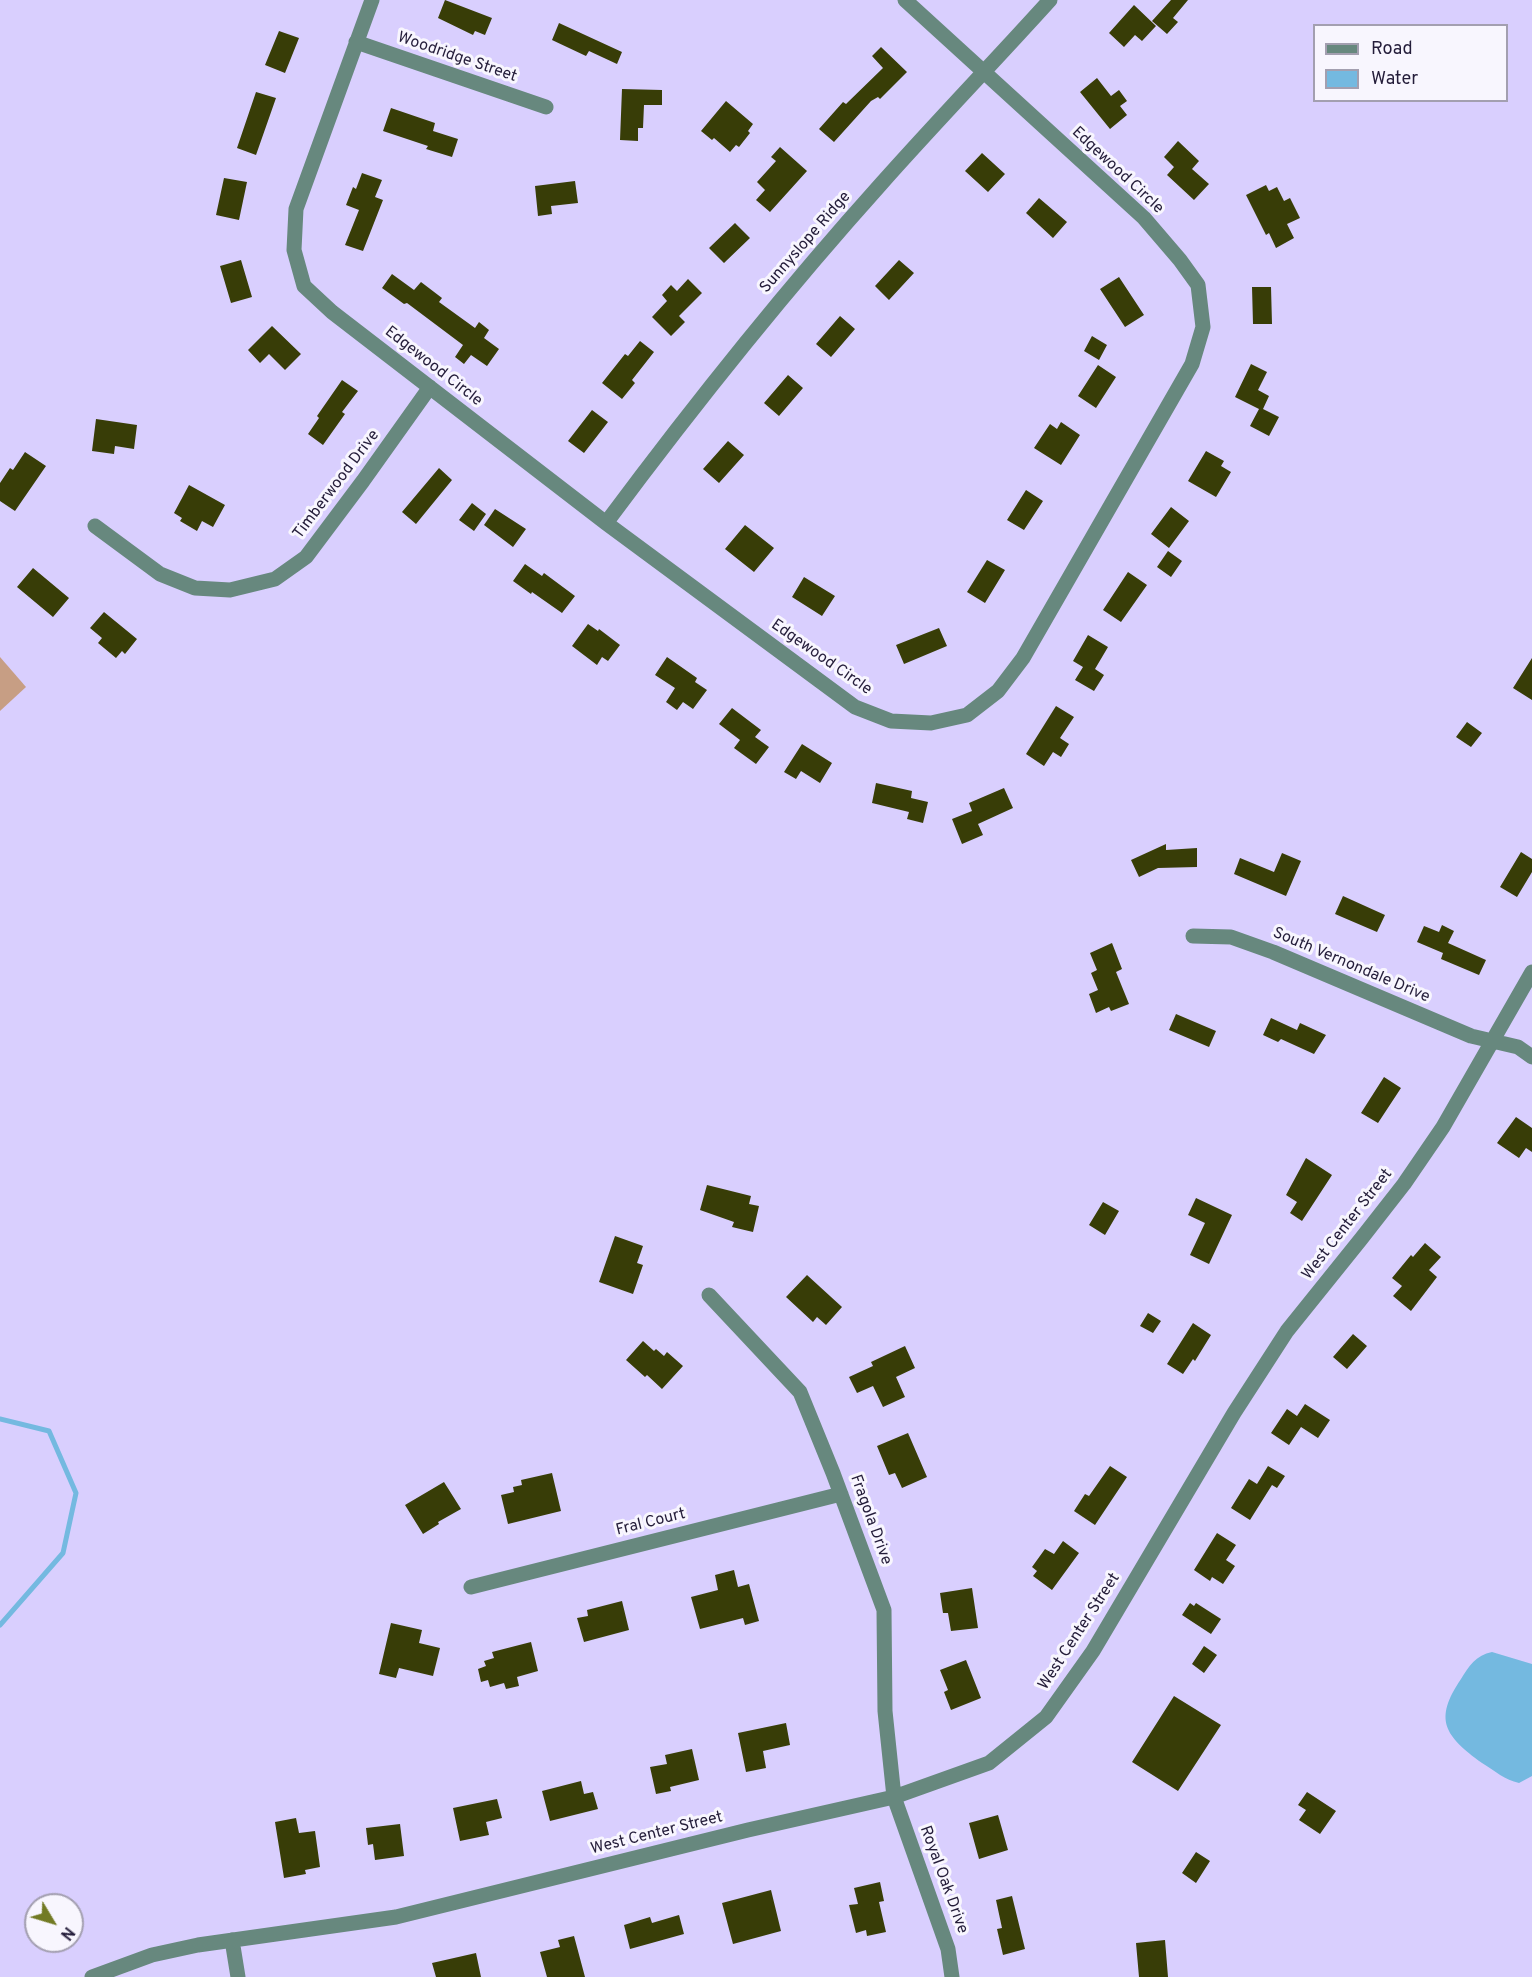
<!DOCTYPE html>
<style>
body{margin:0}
#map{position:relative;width:1532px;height:1977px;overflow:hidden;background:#d9cffe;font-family:Overpass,sans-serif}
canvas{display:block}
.legend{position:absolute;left:1313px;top:24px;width:195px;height:78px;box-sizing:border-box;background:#f8f6fe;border:2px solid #a39fb0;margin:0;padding:8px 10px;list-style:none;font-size:18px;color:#241d3a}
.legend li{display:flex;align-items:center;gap:12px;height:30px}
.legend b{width:30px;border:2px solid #a39fb0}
.north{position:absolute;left:24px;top:1893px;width:60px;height:60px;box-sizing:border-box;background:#f8f6fe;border:2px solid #a39fb0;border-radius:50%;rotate:128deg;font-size:16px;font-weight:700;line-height:24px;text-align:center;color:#241d3a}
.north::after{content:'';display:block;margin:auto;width:21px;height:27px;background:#727a24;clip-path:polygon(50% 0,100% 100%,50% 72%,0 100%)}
</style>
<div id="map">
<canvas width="1532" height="1977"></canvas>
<ul class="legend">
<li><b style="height:8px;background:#67887e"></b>Road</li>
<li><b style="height:16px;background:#74b9e0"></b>Water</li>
</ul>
<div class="north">N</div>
</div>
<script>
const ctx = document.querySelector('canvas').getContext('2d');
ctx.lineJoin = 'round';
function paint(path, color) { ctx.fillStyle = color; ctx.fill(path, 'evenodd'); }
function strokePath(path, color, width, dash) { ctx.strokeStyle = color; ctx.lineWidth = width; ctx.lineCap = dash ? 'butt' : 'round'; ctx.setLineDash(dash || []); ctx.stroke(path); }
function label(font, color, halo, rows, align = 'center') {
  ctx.font = font + ' Overpass,sans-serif'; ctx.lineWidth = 6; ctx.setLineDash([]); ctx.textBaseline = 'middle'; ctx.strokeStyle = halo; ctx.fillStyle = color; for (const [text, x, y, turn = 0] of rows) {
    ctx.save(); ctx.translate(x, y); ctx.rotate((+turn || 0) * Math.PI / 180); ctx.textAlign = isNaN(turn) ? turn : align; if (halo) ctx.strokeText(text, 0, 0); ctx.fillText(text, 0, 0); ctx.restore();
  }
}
paint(new Path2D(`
 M 0,657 L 26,687 L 0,711 Z`), '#c79e84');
paint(new Path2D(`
 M 1492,1652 L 1532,1664 L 1532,1776 L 1519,1783 C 1505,1780 1495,1771 1482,1763 C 1445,1736 1433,1720 1461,1679 C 1469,1666 1476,1655 1492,1652 Z`), '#74b9e0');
strokePath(new Path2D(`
 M 0,1419 L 49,1431 L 76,1493 L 63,1553 L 0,1625`), '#74b9e0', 5);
paint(new Path2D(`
 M 445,0 L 492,18 L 485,35 L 475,31 L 473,35 L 438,18 Z
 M 1171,0 L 1188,0 L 1173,18 L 1178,22 L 1167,34 L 1152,21 Z
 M 1134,5 L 1156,26 L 1142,41 L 1135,35 L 1124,47 L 1109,33 Z
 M 559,23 L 622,52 L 617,64 L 589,51 L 586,56 L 552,40 Z
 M 279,31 L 299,38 L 285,73 L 265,65 Z
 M 881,47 L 907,72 L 880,99 L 878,97 L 871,101 L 834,142 L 819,129 L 843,102 L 846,104 L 883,68 L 872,56 Z
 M 1097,78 L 1111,96 L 1119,90 L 1127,101 L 1120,106 L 1127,115 L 1110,129 L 1080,92 Z
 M 622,89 L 662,90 L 662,105 L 644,105 L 643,128 L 638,128 L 638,141 L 620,140 Z
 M 256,92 L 276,98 L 256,155 L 237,148 Z
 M 726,101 L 753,124 L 748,131 L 750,133 L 739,147 L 736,145 L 730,152 L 714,138 L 712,140 L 701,131 Z
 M 391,108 L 435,123 L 433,131 L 458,139 L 452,157 L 426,149 L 428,146 L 383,131 Z
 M 1178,141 L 1199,161 L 1192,169 L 1209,184 L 1194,200 L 1167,175 L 1174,167 L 1164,157 Z
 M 780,147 L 807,171 L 770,212 L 756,200 L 765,190 L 757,182 L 776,161 L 771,157 Z
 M 982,153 L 1005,174 L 988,192 L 965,171 Z
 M 362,173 L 382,180 L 375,197 L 383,200 L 363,251 L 345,245 L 359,210 L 346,205 L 353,187 L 356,189 Z
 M 224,178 L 247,182 L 239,220 L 216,215 Z
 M 575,181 L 578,203 L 551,206 L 552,214 L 538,216 L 535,186 Z
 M 1266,185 L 1269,191 L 1277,187 L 1284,201 L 1290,198 L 1300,218 L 1287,224 L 1294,238 L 1276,248 L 1269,233 L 1266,235 L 1246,195 Z
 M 1039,198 L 1067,222 L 1053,238 L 1026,213 Z
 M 735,223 L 750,238 L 724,263 L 709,248 Z
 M 241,260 L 252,297 L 231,303 L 220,266 Z
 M 899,260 L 914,273 L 889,300 L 875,286 Z
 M 392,274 L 414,290 L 421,282 L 442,298 L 439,302 L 475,328 L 479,322 L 489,330 L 484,338 L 499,349 L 487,366 L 471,355 L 464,364 L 455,357 L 463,345 L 407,303 L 404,304 L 382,288 Z
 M 1119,277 L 1144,315 L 1125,327 L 1100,289 Z
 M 688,279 L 702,293 L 679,316 L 685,322 L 671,336 L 652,317 L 667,301 L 662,295 L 671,285 L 677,291 Z
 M 1252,287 L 1271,287 L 1272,324 L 1253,324 Z
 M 840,316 L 855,329 L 831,357 L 816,344 Z
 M 272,326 L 301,354 L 285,370 L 269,354 L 260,363 L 248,350 Z
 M 1092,336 L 1107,345 L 1099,360 L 1084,351 Z
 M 640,341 L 654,352 L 632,380 L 635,383 L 622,399 L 602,383 L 625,354 L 628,356 Z
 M 1251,364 L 1267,372 L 1258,390 L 1269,396 L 1263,409 L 1279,417 L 1269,436 L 1250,426 L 1259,409 L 1235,397 Z
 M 1098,365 L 1116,377 L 1096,408 L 1078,396 Z
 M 788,375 L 803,388 L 779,416 L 764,403 Z
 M 342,380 L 358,391 L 342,412 L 345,414 L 323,445 L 308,434 L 319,418 L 317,416 Z
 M 592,410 L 608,422 L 584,453 L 568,441 Z
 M 96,419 L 137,425 L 134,449 L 115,446 L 114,454 L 92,451 Z
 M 1061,422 L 1080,435 L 1061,465 L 1034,448 L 1050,424 L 1057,429 Z
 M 728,441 L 744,455 L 719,483 L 703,469 Z
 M 1206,451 L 1224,461 L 1221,466 L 1231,472 L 1216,497 L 1188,481 Z
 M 25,452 L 46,466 L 15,511 L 0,501 L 0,483 L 10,468 L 13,470 Z
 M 439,468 L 452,480 L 416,524 L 402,512 Z
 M 189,485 L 225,505 L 213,527 L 202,521 L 197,531 L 180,521 L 182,518 L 174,513 Z
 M 1026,490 L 1043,501 L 1024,530 L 1007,520 Z
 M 472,503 L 486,514 L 474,531 L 459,520 Z
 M 1171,507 L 1189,521 L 1169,548 L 1151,534 Z
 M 495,509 L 526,529 L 513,547 L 484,525 Z
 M 745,525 L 774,548 L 754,572 L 725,549 Z
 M 1168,551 L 1182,561 L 1171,577 L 1157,567 Z
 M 987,560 L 1005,570 L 985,603 L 967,592 Z
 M 525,564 L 542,576 L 544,573 L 575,596 L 562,613 L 532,592 L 531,594 L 513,581 Z
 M 33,568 L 69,598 L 53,617 L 17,587 Z
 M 1128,572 L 1147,585 L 1121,622 L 1103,610 Z
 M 804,577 L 835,596 L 822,616 L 792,597 Z
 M 104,612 L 137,639 L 125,654 L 122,651 L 116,658 L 98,643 L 102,638 L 90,628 Z
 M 588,624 L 598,631 L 599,629 L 620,645 L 608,661 L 602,657 L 597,665 L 572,646 Z
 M 939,628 L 947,646 L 904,664 L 896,645 Z
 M 1088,635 L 1108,647 L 1095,669 L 1104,675 L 1094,691 L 1075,680 L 1083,667 L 1073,661 Z
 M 667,657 L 697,678 L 695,682 L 707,690 L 693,709 L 683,702 L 677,710 L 666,702 L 675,688 L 655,675 Z
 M 1532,658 L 1532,700 L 1513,688 Z
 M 1056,706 L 1074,717 L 1060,738 L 1069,744 L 1061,757 L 1053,752 L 1044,766 L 1026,754 Z
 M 732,708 L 761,730 L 755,737 L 769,747 L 756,764 L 734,748 L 740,740 L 719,724 Z
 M 1467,722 L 1482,733 L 1471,747 L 1456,737 Z
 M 802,744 L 832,763 L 820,783 L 801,771 L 796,779 L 784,772 Z
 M 876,783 L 912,791 L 911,798 L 928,802 L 923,823 L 907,819 L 909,812 L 872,803 Z
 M 1004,788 L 1013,808 L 978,824 L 983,835 L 962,844 L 952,819 L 972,811 L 969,803 Z
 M 1166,844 L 1166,850 L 1197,848 L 1197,867 L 1158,868 L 1139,877 L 1131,860 Z
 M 1521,852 L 1532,859 L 1532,872 L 1517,897 L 1500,887 Z
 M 1282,853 L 1301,861 L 1286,896 L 1234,874 L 1240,858 L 1274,872 Z
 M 1343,896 L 1385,915 L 1377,932 L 1335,914 Z
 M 1442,925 L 1454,931 L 1448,943 L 1486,960 L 1479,975 L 1441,959 L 1443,953 L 1417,942 L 1424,926 L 1439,932 Z
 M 1112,943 L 1122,969 L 1116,972 L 1129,1004 L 1111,1011 L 1109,1007 L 1096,1013 L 1089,994 L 1098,990 L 1091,973 L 1097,970 L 1090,953 Z
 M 1176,1014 L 1216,1031 L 1209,1047 L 1169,1030 Z
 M 1271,1018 L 1297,1030 L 1300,1023 L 1326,1035 L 1314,1054 L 1281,1039 L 1278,1042 L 1263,1035 Z
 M 1384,1077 L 1401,1088 L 1378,1123 L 1361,1113 Z
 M 1516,1117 L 1532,1128 L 1532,1152 L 1526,1148 L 1519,1158 L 1497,1143 Z
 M 1306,1158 L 1332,1175 L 1302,1221 L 1290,1213 L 1297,1202 L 1286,1195 Z
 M 707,1185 L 751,1196 L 749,1204 L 759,1206 L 753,1232 L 732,1227 L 734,1222 L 700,1210 Z
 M 1196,1198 L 1232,1215 L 1209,1264 L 1190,1255 L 1205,1223 L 1188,1215 Z
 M 1103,1202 L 1119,1211 L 1105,1235 L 1089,1225 Z
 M 615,1236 L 643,1246 L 637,1263 L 643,1265 L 633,1294 L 599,1282 Z
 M 1425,1243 L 1441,1257 L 1429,1270 L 1437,1277 L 1411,1311 L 1393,1296 L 1402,1286 L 1392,1278 L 1411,1255 L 1413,1257 Z
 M 807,1275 L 842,1307 L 826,1325 L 817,1317 L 813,1322 L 786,1297 Z
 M 1148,1313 L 1161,1321 L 1153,1333 L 1140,1326 Z
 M 1193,1323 L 1211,1335 L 1195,1361 L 1193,1359 L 1183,1374 L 1167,1364 Z
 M 1353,1334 L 1367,1346 L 1347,1369 L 1333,1357 Z
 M 643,1341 L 654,1351 L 656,1349 L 664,1356 L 667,1352 L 683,1366 L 662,1389 L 647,1375 L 645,1377 L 626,1360 Z
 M 905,1346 L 915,1368 L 896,1377 L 905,1397 L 883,1407 L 873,1386 L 857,1393 L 849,1377 L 873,1366 L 871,1362 Z
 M 1305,1404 L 1330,1420 L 1318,1438 L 1301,1427 L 1289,1445 L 1271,1433 L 1287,1409 L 1297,1416 Z
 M 908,1433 L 927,1477 L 902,1488 L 895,1473 L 889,1475 L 877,1446 Z
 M 1110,1466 L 1127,1477 L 1095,1525 L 1074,1511 L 1085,1494 L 1089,1496 Z
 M 1268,1466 L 1285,1476 L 1277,1488 L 1272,1485 L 1250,1520 L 1231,1508 L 1249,1479 L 1257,1484 Z
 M 552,1473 L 561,1511 L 508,1524 L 501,1495 L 514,1492 L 513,1487 L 522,1485 L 521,1480 Z
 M 444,1482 L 461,1509 L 438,1522 L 439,1524 L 423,1534 L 405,1505 Z
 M 1217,1533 L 1236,1545 L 1226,1560 L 1235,1566 L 1223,1584 L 1212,1577 L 1210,1581 L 1194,1570 Z
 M 1063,1541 L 1079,1553 L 1052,1590 L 1033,1576 L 1037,1571 L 1032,1567 L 1045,1549 L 1054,1554 Z
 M 734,1570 L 738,1587 L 749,1584 L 759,1621 L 745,1625 L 743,1618 L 700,1629 L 691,1597 L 718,1590 L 715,1575 Z
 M 972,1588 L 978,1628 L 951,1631 L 948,1613 L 943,1613 L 940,1593 Z
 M 622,1601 L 629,1630 L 584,1642 L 577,1618 L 588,1616 L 587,1610 Z
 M 1190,1603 L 1194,1606 L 1196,1603 L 1221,1619 L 1211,1634 L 1182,1615 Z
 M 391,1623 L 422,1630 L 419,1643 L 440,1648 L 433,1676 L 399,1668 L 396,1678 L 379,1674 Z
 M 531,1642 L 538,1671 L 517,1677 L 519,1686 L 506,1689 L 504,1683 L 490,1687 L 488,1680 L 481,1682 L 478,1669 L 486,1666 L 484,1661 L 494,1658 L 492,1652 Z
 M 1204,1646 L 1217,1655 L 1204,1673 L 1192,1664 Z
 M 966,1660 L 981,1698 L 951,1710 L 944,1692 L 948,1690 L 940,1670 Z
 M 1174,1696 L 1221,1725 L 1178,1791 L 1132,1762 Z
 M 786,1723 L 790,1745 L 763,1751 L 766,1768 L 746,1772 L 738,1733 Z
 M 692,1749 L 699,1780 L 670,1787 L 671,1791 L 656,1794 L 650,1767 L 667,1764 L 665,1755 Z
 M 581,1781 L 584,1794 L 593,1792 L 598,1809 L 550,1821 L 542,1791 Z
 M 1307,1792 L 1336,1811 L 1320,1834 L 1299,1820 L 1306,1810 L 1298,1805 Z
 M 497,1799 L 502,1818 L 486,1822 L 489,1835 L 460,1841 L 453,1808 Z
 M 998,1815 L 1008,1850 L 979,1859 L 969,1823 Z
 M 296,1818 L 299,1833 L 315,1831 L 320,1867 L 305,1870 L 306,1874 L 284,1878 L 275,1822 Z
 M 400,1824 L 404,1856 L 375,1860 L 373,1844 L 368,1845 L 366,1828 Z
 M 1196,1852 L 1210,1861 L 1196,1883 L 1182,1873 Z
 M 880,1882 L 884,1901 L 879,1902 L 886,1932 L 867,1936 L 866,1930 L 856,1933 L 849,1905 L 858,1904 L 854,1888 Z
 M 771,1890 L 781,1931 L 733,1944 L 722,1903 Z
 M 1012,1896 L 1025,1949 L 1003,1955 L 997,1929 L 1002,1928 L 996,1900 Z
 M 679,1915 L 684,1934 L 630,1949 L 624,1925 L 650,1917 L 652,1923 Z
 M 574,1936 L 585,1977 L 547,1977 L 540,1952 L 560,1947 L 558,1940 Z
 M 1165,1940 L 1168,1977 L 1139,1977 L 1136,1943 Z
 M 476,1953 L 481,1977 L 436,1977 L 432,1963 Z`), '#383d07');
strokePath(new Path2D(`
 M 372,0 L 296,209 L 294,250 L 304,286 L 332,312 L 606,523 L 855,707 L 891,721 L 931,723 L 967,715 L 998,691 L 1023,658 L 1192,364 L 1203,327 L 1198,285 L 1180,260 L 1144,218 L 905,0
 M 356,42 L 546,107
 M 606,523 C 693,406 784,292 881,184 C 936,122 994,62 1050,0
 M 95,526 L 160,574 L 195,588 L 230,590 L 275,579 L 306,557 L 363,481 L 430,387
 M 1193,936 L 1231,937 L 1273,952 L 1471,1036 L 1518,1047 L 1532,1057
 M 709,1295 L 800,1392 L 833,1473 L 884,1610 L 885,1711 L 894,1797 L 948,1949 L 952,1977
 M 471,1587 L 841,1494
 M 232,1940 L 238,1977
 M 92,1977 L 152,1955 L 198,1945 L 396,1917 L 748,1830 L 894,1797 L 989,1763 L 1046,1717 L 1093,1651 L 1234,1413 L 1287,1331 L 1361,1239 L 1404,1184 L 1443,1127 L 1532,972`), '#67887e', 15);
label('16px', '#241d3a', '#f8f6fe', [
 ["Woodridge Street",457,58,19],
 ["Edgewood Circle",1117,171,43],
 ["Sunnyslope Ridge",806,243,-49],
 ["Edgewood Circle",433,367,38],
 ["Timberwood Drive",337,485,-53],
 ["Edgewood Circle",821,658,35],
 ["South Vernondale Drive",1351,966,23],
 ["West Center Street",1348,1225,-52],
 ["Fragola Drive",870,1520,70],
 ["Fral Court",651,1523,-14],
 ["West Center Street",1080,1632,-57],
 ["West Center Street",657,1834,-14],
 ["Royal Oak Drive",943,1880,70]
]);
</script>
